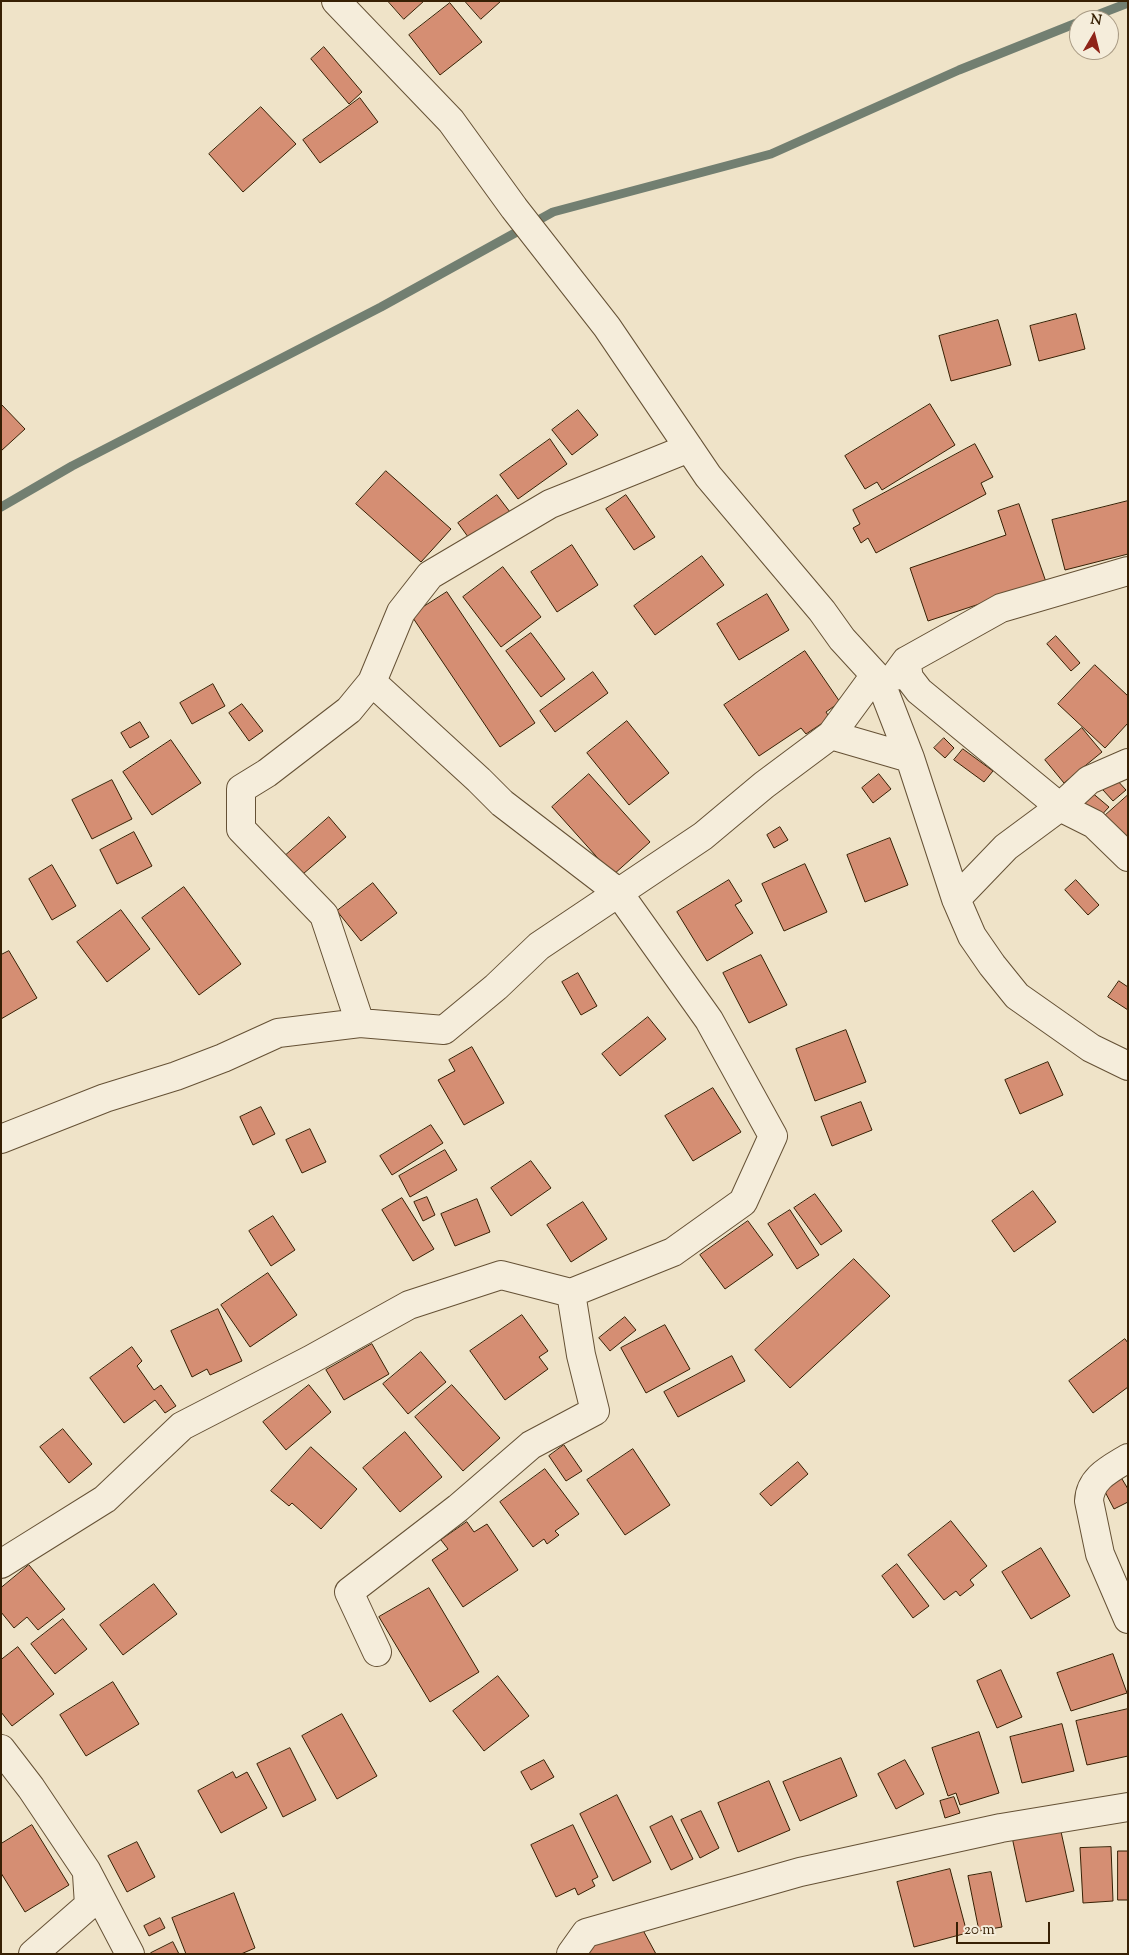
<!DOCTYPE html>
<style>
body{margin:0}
#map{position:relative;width:1129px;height:1955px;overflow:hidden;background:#efe3c8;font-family:"Sorts Mill Goudy",serif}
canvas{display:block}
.frame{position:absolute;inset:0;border:2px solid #372004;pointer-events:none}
.north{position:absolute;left:1069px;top:10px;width:50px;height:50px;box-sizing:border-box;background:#f5eddb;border:1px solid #a99b85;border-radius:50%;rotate:8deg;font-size:14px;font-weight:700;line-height:20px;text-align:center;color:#372004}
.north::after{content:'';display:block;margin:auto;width:18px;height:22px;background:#8f2418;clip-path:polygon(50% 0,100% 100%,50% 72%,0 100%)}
.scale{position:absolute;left:956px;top:1922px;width:94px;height:22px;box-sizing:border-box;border:2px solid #372004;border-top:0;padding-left:6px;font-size:15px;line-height:18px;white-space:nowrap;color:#372004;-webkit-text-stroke:4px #f5eddb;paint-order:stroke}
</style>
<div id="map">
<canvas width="1129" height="1955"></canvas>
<div class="frame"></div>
<div class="north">N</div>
<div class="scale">20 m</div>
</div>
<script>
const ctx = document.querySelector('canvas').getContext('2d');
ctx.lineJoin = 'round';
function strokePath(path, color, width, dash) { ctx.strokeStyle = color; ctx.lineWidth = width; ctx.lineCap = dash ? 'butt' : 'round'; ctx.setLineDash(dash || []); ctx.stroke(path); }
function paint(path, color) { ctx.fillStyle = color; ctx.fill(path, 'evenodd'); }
strokePath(new Path2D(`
 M 1084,20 L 1128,3
 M 1,507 L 72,466 L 381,307 L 553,212 L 771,154 L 959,70 L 1079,22`), '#727f71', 9);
const building = new Path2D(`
 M 388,1 L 424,1 L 404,19 Z
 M 465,1 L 501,1 L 481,19 Z
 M 450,3 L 482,42 L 440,75 L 409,35 Z
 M 324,47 L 362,92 L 349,104 L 311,59 Z
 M 360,98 L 378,122 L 320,163 L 303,140 Z
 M 261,107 L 296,144 L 243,192 L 209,154 Z
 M 1076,314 L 1085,349 L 1039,361 L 1030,326 Z
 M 998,320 L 1011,365 L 951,381 L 939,336 Z
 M 1,404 L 25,429 L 1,451 Z
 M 930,404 L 955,445 L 882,490 L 877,482 L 865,489 L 845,456 Z
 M 578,410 L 598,435 L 572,455 L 552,430 Z
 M 550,439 L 567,464 L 518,499 L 500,475 Z
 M 975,444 L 993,477 L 981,483 L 986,494 L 876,553 L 868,538 L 861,543 L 853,528 L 860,524 L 853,510 Z
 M 386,471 L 451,529 L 421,562 L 356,504 Z
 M 497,495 L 510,512 L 471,541 L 458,523 Z
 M 626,495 L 655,537 L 634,550 L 606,509 Z
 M 1128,501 L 1128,554 L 1065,570 L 1052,520 Z
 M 1019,504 L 1046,582 L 928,621 L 910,568 L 1006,535 L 998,511 Z
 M 572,545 L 598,585 L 557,612 L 531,572 Z
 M 702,556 L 724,585 L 655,635 L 634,606 Z
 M 503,567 L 541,617 L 501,647 L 463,597 Z
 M 447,592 L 535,723 L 500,747 L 411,615 Z
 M 767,594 L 789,630 L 739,660 L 717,624 Z
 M 531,633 L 565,679 L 541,697 L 506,651 Z
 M 1056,636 L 1080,663 L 1071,671 L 1047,644 Z
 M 805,651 L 840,702 L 826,712 L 830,718 L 806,734 L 801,728 L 759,756 L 724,705 Z
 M 1095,665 L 1128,696 L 1128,723 L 1105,748 L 1058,704 Z
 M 593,672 L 608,693 L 555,732 L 540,711 Z
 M 213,684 L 225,706 L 192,724 L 180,703 Z
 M 242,704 L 263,731 L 249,741 L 229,713 Z
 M 627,721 L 669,773 L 629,805 L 587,753 Z
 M 140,722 L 149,737 L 130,748 L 121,733 Z
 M 1082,728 L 1102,752 L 1064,783 L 1045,760 Z
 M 944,738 L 954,748 L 945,758 L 934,748 Z
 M 171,740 L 201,783 L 152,815 L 123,772 Z
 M 963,749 L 993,771 L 984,782 L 954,760 Z
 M 589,774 L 650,842 L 613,875 L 552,807 Z
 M 879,774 L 891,789 L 873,803 L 862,788 Z
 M 1116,779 L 1126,790 L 1113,801 L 1103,790 Z
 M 112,780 L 132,819 L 92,839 L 72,800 Z
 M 1090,791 L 1109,807 L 1098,819 L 1079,804 Z
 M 1128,795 L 1128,837 L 1120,844 L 1099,821 Z
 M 329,817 L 346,837 L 303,874 L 286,855 Z
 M 780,827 L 788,840 L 774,848 L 767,835 Z
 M 134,832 L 152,866 L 117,884 L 100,850 Z
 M 890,838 L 908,885 L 865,902 L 847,855 Z
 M 805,864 L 827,912 L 784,931 L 762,884 Z
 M 52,865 L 76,906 L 52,920 L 29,879 Z
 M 729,880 L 742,901 L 735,905 L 753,933 L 707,961 L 677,912 Z
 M 1076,880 L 1099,905 L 1088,915 L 1065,890 Z
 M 373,883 L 397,913 L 361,941 L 337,911 Z
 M 184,887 L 241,964 L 199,995 L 142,918 Z
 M 121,910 L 150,949 L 107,982 L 77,942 Z
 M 9,951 L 37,998 L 1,1019 L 1,955 Z
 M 761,955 L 787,1005 L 749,1023 L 723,973 Z
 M 578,973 L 597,1006 L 581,1015 L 562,982 Z
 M 1119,981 L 1128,987 L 1128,1010 L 1108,997 Z
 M 648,1017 L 666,1039 L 620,1076 L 602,1054 Z
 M 846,1030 L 866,1082 L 815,1101 L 796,1049 Z
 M 472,1047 L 504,1103 L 464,1125 L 438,1080 L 455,1071 L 449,1060 Z
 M 1048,1062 L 1063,1095 L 1020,1114 L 1005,1080 Z
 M 713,1088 L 741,1132 L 693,1161 L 665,1116 Z
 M 861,1102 L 872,1130 L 832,1146 L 821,1117 Z
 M 261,1107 L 275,1134 L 253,1145 L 240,1117 Z
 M 431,1125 L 443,1143 L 392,1175 L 380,1156 Z
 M 310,1129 L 326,1162 L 302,1173 L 286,1140 Z
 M 445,1150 L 457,1170 L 410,1197 L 399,1176 Z
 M 531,1161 L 551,1188 L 511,1216 L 491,1188 Z
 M 1033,1191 L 1056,1222 L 1014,1252 L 992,1221 Z
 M 815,1194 L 842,1231 L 821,1245 L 794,1208 Z
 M 427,1197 L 435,1215 L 423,1221 L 414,1202 Z
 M 402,1198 L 434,1249 L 413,1261 L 382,1210 Z
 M 477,1199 L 490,1232 L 455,1246 L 441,1214 Z
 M 583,1202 L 607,1239 L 571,1262 L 547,1225 Z
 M 790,1210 L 819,1255 L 797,1269 L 768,1224 Z
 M 273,1216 L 295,1250 L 271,1266 L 249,1231 Z
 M 748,1221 L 773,1255 L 725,1289 L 700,1255 Z
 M 854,1259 L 890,1296 L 790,1388 L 755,1350 Z
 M 268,1273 L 297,1315 L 250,1347 L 221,1305 Z
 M 218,1309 L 242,1361 L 210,1375 L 207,1369 L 192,1377 L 171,1331 Z
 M 522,1315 L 548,1351 L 539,1357 L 548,1369 L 505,1400 L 470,1351 Z
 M 625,1317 L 636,1330 L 610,1351 L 599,1338 Z
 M 665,1325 L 690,1369 L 646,1393 L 621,1348 Z
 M 1125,1339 L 1128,1343 L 1128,1387 L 1093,1413 L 1069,1381 Z
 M 372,1344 L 389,1374 L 344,1400 L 326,1370 Z
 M 132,1347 L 142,1361 L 137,1366 L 154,1390 L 161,1385 L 176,1406 L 165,1413 L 155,1400 L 124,1423 L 90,1378 Z
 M 421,1352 L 446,1382 L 408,1414 L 383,1384 Z
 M 732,1356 L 745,1381 L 678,1417 L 664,1392 Z
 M 309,1385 L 331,1412 L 286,1450 L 263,1422 Z
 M 452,1385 L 500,1438 L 463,1471 L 415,1417 Z
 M 63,1429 L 92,1464 L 69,1483 L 40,1447 Z
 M 405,1432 L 442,1477 L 400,1512 L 363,1468 Z
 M 564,1445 L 582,1471 L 566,1481 L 549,1456 Z
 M 311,1447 L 357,1489 L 321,1529 L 292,1503 L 289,1506 L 271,1491 Z
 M 633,1449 L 670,1505 L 625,1535 L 587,1480 Z
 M 798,1462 L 808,1474 L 771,1506 L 760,1494 Z
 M 545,1469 L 579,1514 L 555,1531 L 559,1535 L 547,1544 L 544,1539 L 533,1547 L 500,1502 Z
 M 1122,1479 L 1128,1489 L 1128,1502 L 1114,1509 L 1103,1488 Z
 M 951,1521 L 987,1566 L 970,1580 L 974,1585 L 960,1596 L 956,1591 L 944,1600 L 908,1555 Z
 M 467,1522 L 474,1532 L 487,1524 L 518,1570 L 463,1607 L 432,1560 L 448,1549 L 441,1540 Z
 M 1041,1548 L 1070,1596 L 1031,1619 L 1002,1572 Z
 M 897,1564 L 929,1606 L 913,1618 L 882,1576 Z
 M 29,1565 L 65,1609 L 38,1630 L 27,1617 L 14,1628 L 1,1612 L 1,1588 Z
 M 154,1584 L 177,1614 L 123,1655 L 100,1625 Z
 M 429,1588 L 479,1672 L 430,1702 L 379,1617 Z
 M 63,1619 L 87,1649 L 55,1674 L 31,1644 Z
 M 18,1647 L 54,1694 L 12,1726 L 1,1712 L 1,1660 Z
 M 1113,1654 L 1127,1693 L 1071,1711 L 1057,1673 Z
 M 1001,1670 L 1022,1717 L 997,1728 L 977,1681 Z
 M 498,1676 L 529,1716 L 484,1751 L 453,1711 Z
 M 113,1682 L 139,1724 L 86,1756 L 60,1715 Z
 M 1128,1709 L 1128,1756 L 1087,1765 L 1076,1721 Z
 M 342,1714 L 377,1776 L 337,1799 L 302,1736 Z
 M 1062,1724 L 1074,1771 L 1022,1783 L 1010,1737 Z
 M 979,1732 L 999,1793 L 960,1805 L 956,1793 L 948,1796 L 932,1748 Z
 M 290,1748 L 316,1800 L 283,1817 L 257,1764 Z
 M 841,1758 L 857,1796 L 800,1821 L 783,1782 Z
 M 544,1760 L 554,1777 L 531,1790 L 521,1772 Z
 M 905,1760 L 924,1794 L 896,1809 L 878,1774 Z
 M 233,1772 L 236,1778 L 247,1772 L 267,1808 L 221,1833 L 198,1791 Z
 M 769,1781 L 790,1830 L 738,1852 L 718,1803 Z
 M 617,1795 L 651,1862 L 613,1881 L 580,1814 Z
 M 954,1797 L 960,1813 L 945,1818 L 940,1801 Z
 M 701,1811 L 719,1848 L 700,1858 L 681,1820 Z
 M 672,1816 L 693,1859 L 671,1870 L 650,1827 Z
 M 32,1825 L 69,1885 L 25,1912 L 1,1873 L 1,1844 Z
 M 573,1825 L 598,1877 L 592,1880 L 595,1886 L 578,1895 L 575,1888 L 556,1897 L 531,1845 Z
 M 1060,1827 L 1074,1891 L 1026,1902 L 1012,1837 Z
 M 137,1842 L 155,1877 L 127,1892 L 108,1856 Z
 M 1111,1847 L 1113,1901 L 1083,1903 L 1080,1848 Z
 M 1118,1851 L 1128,1851 L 1128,1900 L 1118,1900 Z
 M 950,1869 L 967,1933 L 914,1947 L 897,1882 Z
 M 991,1872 L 1002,1927 L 979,1931 L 968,1876 Z
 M 234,1893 L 255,1948 L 241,1954 L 186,1954 L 172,1918 Z
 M 160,1918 L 165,1928 L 149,1936 L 144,1926 Z
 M 638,1921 L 656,1954 L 586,1954 L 584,1950 Z
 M 173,1942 L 179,1954 L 152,1954 L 151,1953 Z`);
paint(building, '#d58e73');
strokePath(building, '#372004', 1);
const minor = new Path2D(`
 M 336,1 L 451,121 L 514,208 L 607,327 L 708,476 L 822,611 L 842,639 L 875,675 L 884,691 L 910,758 L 956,899 L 972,936 L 992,965 L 1017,996 L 1091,1048 L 1128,1066
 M 906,661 L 909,678 L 919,691 L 1060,807 L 1094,824 L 1128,857
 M 895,676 L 906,661 L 1001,608 L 1128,571
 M 831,735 L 910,758
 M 956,899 L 1006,847 L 1060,807 L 1089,780 L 1128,763
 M 360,1023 L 324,915 L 241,829 L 241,789 L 267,773 L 349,710 L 372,682 L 401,612 L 430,575 L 550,504 L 689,448
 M 1,1139 L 105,1098 L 176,1076 L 223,1058 L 278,1033 L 360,1023 L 444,1030 L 496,987 L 539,946 L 703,836 L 764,785 L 831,735 L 875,675
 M 1128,1458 C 1110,1469 1090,1478 1089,1501 L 1100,1554 L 1128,1619
 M 1,1564 L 105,1499 L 182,1426 L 310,1360 L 409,1305 L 501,1275 L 571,1293 L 673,1252 L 743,1202 L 773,1136 L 709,1020 L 618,892 L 502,803 L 479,780 L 372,682
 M 377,1652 L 349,1592 L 458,1508 L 531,1445 L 595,1411 L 581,1355 L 571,1293
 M 1,1749 L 31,1788 L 86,1870 L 130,1954
 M 33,1954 L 89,1905 L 87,1874
 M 571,1954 L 586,1933 L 800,1872 L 1001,1828 L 1128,1807`);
strokePath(minor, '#655135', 30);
strokePath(minor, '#f5eddb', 28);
</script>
